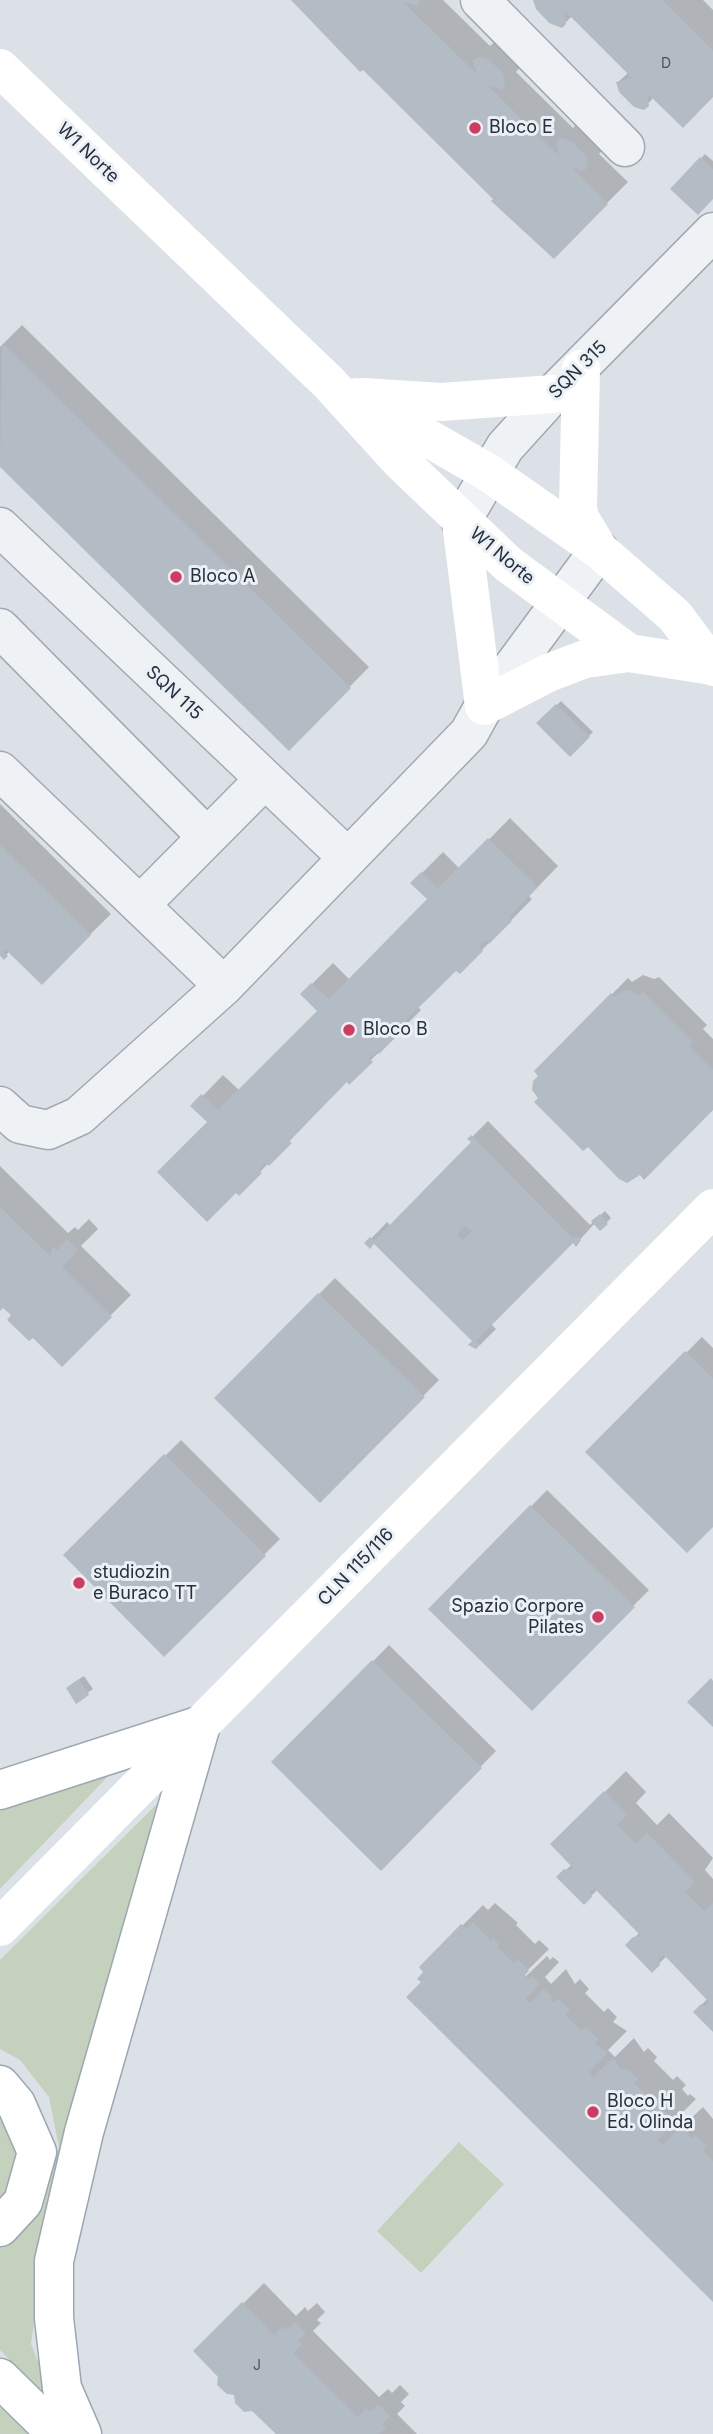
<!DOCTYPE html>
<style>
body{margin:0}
canvas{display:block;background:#dce1e7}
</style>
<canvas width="713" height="2434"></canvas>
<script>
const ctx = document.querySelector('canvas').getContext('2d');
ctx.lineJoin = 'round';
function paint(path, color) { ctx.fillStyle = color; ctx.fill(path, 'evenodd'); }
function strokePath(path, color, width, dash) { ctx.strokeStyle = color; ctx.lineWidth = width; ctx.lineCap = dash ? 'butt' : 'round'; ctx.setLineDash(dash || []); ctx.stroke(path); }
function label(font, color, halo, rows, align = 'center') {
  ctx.font = font + ' Inter,sans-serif'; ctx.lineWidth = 6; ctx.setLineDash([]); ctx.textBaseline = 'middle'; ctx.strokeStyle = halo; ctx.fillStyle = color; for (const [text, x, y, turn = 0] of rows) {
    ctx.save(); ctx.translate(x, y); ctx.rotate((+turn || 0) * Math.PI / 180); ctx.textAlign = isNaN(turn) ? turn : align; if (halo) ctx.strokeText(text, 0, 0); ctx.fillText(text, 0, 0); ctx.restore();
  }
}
paint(new Path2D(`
 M 115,1769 L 0,1889 L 0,1803 Z
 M 165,1796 L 42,2266 L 31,2344 L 58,2410 L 0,2350 L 0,2243 L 36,2209 L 59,2147 L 49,2097 L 20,2060 L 0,2049 L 0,1960 Z
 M 0,2102 L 24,2158 L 0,2205 Z
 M 459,2142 L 504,2184 L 421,2273 L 377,2231 Z
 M 0,2407 L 28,2434 L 0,2434 Z`), '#c4d1bd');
paint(new Path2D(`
 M 292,0 L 443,0 L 490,46 L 500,37 L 525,62 L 516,72 L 573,128 L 583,118 L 608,144 L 599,154 L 628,182 L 554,256 Z
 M 535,0 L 703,0 L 713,10 L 713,95 L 654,97 L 644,108 L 618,82 L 629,72 L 572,16 L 562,26 Z
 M 705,154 L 713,161 L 713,197 L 672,189 Z
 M 22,325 L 369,667 L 289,749 L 0,465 L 0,347 Z
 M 561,701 L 593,732 L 570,755 L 539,723 Z
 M 0,804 L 111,914 L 42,982 L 10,951 L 4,957 L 0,954 Z
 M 510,818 L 558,866 L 529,896 L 532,899 L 481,951 L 456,968 L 418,1007 L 421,1010 L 349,1082 L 347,1081 L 239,1194 L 209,1122 L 193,1106 L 223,1075 L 240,1091 L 319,1011 L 302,994 L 333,963 L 350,980 L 430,899 L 413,883 L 422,873 L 443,852 L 460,869 Z
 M 643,975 L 654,979 L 659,977 L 707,1025 L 703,1029 L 713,1039 L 713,1108 L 540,1098 L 540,1076 L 536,1071 L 628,978 L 632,982 Z
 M 488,1121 L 590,1225 L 605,1211 L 611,1218 L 600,1229 L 595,1223 L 576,1244 L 573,1241 L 491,1324 L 496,1329 L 480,1345 L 472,1344 L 474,1341 L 374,1242 L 367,1243 L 387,1222 L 391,1226 L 473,1142 L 470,1139 Z
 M 0,1166 L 68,1233 L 75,1227 L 78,1230 L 89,1219 L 98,1229 L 81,1246 L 131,1295 L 62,1364 L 3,1306 L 0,1309 Z
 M 335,1278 L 439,1380 L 320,1501 L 216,1398 Z
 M 702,1337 L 713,1348 L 713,1525 L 587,1452 Z
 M 181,1440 L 280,1539 L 164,1654 L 66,1555 Z
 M 547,1490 L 649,1590 L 532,1708 L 431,1609 Z
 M 389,1645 L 496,1751 L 381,1868 L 274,1762 Z
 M 84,1676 L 93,1689 L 76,1701 L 72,1684 Z
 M 626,1771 L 646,1792 L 636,1803 L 657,1825 L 669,1813 L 713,1858 L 705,1870 L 713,1879 L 713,2030 L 695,2012 L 708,1998 L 667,1956 L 652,1970 L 627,1945 L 640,1932 L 598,1889 L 584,1903 L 559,1877 L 572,1864 L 552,1844 Z
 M 495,1903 L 518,1923 L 516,1925 L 535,1944 L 539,1940 L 549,1949 L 522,1976 L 524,1978 L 547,1956 L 550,1960 L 553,1957 L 559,1962 L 545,1977 L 551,1984 L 566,1969 L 575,1984 L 580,1979 L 589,1989 L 585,1993 L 604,2012 L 608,2008 L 617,2017 L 613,2022 L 627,2031 L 608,2050 L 615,2057 L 634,2038 L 644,2052 L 648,2048 L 657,2057 L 654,2061 L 673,2080 L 677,2076 L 686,2085 L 682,2089 L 688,2096 L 690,2094 L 696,2099 L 677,2118 L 684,2125 L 703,2107 L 713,2119 L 713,2301 L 424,1982 L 426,1972 L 421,1967 L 483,1905 L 488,1910 Z
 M 264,2283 L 296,2316 L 305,2307 L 308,2311 L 317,2303 L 325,2312 L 317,2320 L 321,2323 L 313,2331 L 379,2397 L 388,2389 L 392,2393 L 400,2385 L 409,2394 L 401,2402 L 405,2406 L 397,2414 L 417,2434 L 278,2434 L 236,2394 L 195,2351 Z`), '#0003');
paint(new Path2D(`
 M 291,0 L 421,0 L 417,6 L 403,2 L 477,74 L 473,61 L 478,57 L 488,59 L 503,73 L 505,85 L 501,89 L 487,85 L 559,156 L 556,142 L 560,138 L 571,141 L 586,156 L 588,167 L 583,171 L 570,166 L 608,204 L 554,259 L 491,201 L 493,199 L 363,70 L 360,72 Z
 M 533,0 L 662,0 L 713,51 L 713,97 L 683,128 L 647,93 L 649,106 L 644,110 L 634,107 L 619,92 L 616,82 L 632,78 L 565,11 L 566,24 L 562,28 L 549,23 L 536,9 Z
 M 700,157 L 713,169 L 713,199 L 698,215 L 670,189 Z
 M 2,343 L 351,688 L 289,751 L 0,467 Z
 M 556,704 L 590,737 L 570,757 L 536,723 Z
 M 488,838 L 538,887 L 509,917 L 512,921 L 489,944 L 486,940 L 479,947 L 483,951 L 460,974 L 456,971 L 398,1028 L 402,1031 L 379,1054 L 377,1052 L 369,1058 L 373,1062 L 349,1085 L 347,1082 L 289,1141 L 292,1143 L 269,1166 L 265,1163 L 259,1170 L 262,1173 L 239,1196 L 236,1193 L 207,1222 L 157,1172 L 207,1122 L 190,1106 L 201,1094 L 218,1110 L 317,1011 L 300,994 L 311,983 L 329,999 L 427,899 L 410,883 L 421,872 L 438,888 Z
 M 0,845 L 91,935 L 42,985 L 5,949 L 3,952 L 8,956 L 4,960 L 0,956 Z
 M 631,990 L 639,996 L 643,992 L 693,1042 L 688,1045 L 713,1070 L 713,1110 L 644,1180 L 640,1175 L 627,1183 L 619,1179 L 588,1147 L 583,1151 L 534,1102 L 538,1098 L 532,1090 L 533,1081 L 538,1076 L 534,1071 L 611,993 L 615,997 L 623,991 Z
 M 471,1135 L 573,1239 L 577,1236 L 581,1240 L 576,1247 L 573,1243 L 476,1341 L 480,1345 L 476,1349 L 468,1345 L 472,1341 L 374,1244 L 370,1249 L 364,1243 L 370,1237 L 374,1241 L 471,1142 L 467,1139 ZM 465,1226 L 472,1231 L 463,1240 L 457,1234 Z
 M 0,1207 L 50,1256 L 53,1246 L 57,1250 L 67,1239 L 78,1250 L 62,1267 L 112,1317 L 62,1367 L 33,1338 L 29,1341 L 7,1320 L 11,1315 L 3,1308 L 0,1311 Z
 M 600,1214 L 608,1224 L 600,1231 L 591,1221 Z
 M 318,1293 L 425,1397 L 320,1503 L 214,1398 Z
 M 685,1351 L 713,1379 L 713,1527 L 687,1553 L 585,1452 Z
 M 164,1454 L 266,1556 L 164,1657 L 63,1555 Z
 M 530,1505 L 635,1607 L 532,1711 L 428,1609 Z
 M 372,1660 L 482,1768 L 381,1871 L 271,1762 Z
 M 711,1678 L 713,1681 L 713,1727 L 687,1702 Z
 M 79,1679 L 89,1695 L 76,1704 L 66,1688 Z
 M 604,1791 L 627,1814 L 617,1825 L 636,1844 L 647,1833 L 695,1882 L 685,1892 L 704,1911 L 713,1903 L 713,2032 L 693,2012 L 701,2004 L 706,2006 L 709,2002 L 664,1955 L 659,1959 L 660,1965 L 652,1973 L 625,1945 L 633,1937 L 641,1936 L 594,1888 L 590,1892 L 592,1897 L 584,1905 L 556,1877 L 564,1869 L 570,1871 L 573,1868 L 550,1844 Z
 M 473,1922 L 491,1941 L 493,1938 L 499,1944 L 497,1947 L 513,1963 L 518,1959 L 529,1971 L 525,1975 L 529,1980 L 531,1976 L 540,1984 L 525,1999 L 530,2003 L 544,1989 L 552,1997 L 550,1999 L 553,2003 L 558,1999 L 570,2010 L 565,2015 L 582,2031 L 586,2027 L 598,2039 L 594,2043 L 608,2053 L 589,2072 L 594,2077 L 613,2057 L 622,2071 L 626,2068 L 638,2079 L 634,2083 L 651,2099 L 655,2096 L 667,2107 L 663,2111 L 677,2121 L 658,2139 L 663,2145 L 681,2126 L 691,2139 L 695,2135 L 707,2146 L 703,2151 L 713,2161 L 713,2302 L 406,1997 L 421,1982 L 417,1979 L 423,1972 L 419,1967 L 461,1924 L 466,1929 Z
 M 242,2302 L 274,2335 L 283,2326 L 287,2330 L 295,2322 L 306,2333 L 298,2341 L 302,2345 L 293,2353 L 358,2417 L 366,2408 L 370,2412 L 378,2404 L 390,2416 L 382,2424 L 386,2428 L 379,2434 L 276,2434 L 252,2411 L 244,2412 L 235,2403 L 234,2395 L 227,2394 L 217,2385 L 218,2377 L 193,2351 Z`), '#b3bbc4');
const street = new Path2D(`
 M 480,0 L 625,147
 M 461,522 L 505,447 L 553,394 L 713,232
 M 0,527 L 348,858
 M 0,628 L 207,837
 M 0,771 L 224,986
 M 140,905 L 265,779
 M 0,1106 L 20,1124 L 48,1130 L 79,1116 L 224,986 L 469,733 L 484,706 L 599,550`);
const primary = new Path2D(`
 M 0,1790 L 201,1725
 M 0,2085 L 16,2104 L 37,2152 L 23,2202 L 0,2227
 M 0,2378 L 57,2434
 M 82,2434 L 62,2388 L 54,2318 L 54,2261 L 84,2132 L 201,1725`);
strokePath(street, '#a1a9b1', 41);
strokePath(primary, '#9ba7b3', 41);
strokePath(street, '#eff2f5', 38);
strokePath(new Path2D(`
 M 0,68 L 329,383 L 400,461 L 508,564 L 629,653 L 712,666
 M 581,369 L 578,508 L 580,518 L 598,548
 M 356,397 L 489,473 L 599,550 L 675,616 L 713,667
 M 363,397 L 441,402 L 553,394
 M 461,522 L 484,706 L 548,673 L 585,659 L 629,653
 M 0,1927 L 713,1208`), '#fff', 38);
strokePath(primary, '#fff', 38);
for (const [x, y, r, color] of [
 [475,128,7,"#d23b60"],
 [176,577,7,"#d23b60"],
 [349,1030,7,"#d23b60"],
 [79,1583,7,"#d23b60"],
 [598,1617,7,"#d23b60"],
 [593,2112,7,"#d23b60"]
]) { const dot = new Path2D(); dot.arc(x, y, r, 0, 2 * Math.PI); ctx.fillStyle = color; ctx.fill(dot); strokePath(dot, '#ebf0f5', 2.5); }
label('14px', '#485460', null, [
 ["D",666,64],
 ["J",257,2366]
]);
label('18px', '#25313e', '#ebf0f5', [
 ["Bloco E",489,128],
 ["Bloco A",190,577],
 ["Bloco B",363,1030],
 ["studiozin",93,1573],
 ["e Buraco TT",93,1594],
 ["Spazio Corpore",584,1607,"right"],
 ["Pilates",584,1628,"right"],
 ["Bloco H",607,2102],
 ["Ed. Olinda",607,2123]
], 'left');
label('18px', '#25313e', '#ebf0f5', [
 ["W1 Norte",88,153,44],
 ["SQN 315",578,370,-45],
 ["W1 Norte",502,556,40],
 ["SQN 115",174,693,43],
 ["CLN 115/116",356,1567,-46]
]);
</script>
